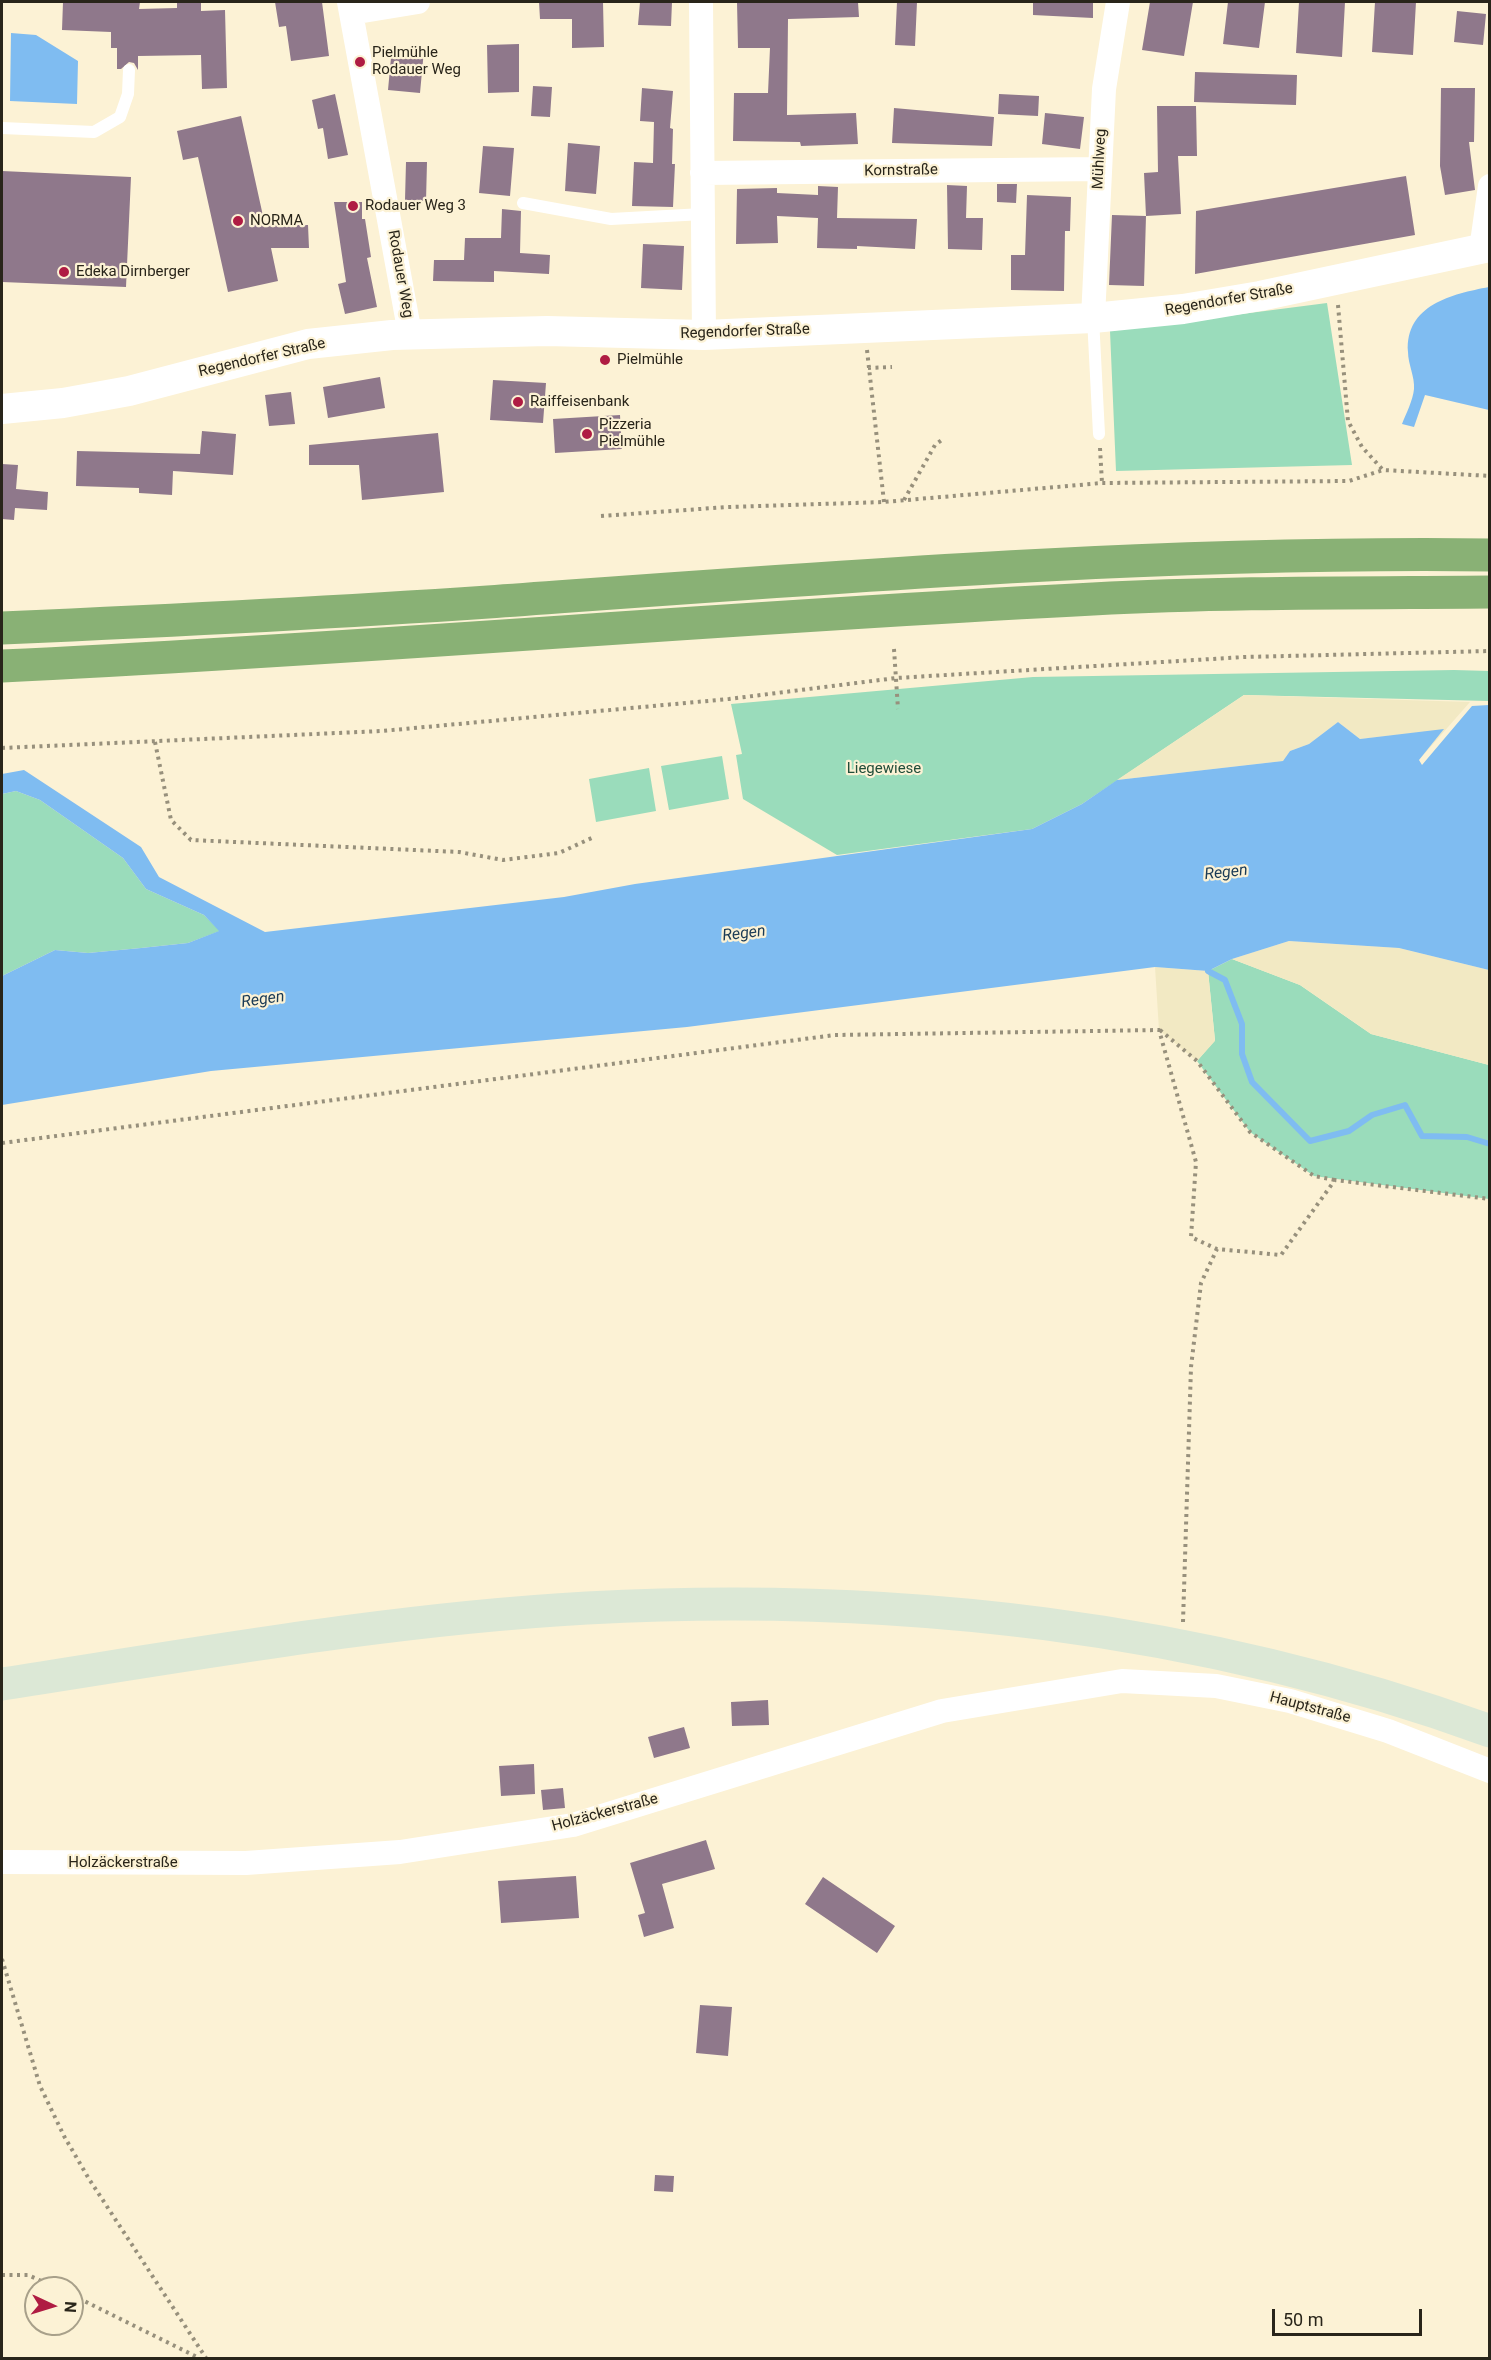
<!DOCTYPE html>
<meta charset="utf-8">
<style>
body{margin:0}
#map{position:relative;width:1491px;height:2360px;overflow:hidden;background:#fcf2d5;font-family:Roboto,sans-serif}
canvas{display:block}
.frame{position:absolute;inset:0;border:3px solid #29251a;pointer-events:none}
.north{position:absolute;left:24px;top:2276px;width:60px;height:60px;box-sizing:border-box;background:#fcf2d5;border:2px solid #a8a08a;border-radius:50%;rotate:94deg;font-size:16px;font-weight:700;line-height:24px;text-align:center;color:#29251a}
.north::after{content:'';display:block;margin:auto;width:21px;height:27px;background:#af1c43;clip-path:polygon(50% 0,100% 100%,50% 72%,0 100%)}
.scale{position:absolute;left:1272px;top:2309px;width:150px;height:27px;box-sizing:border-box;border:3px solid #29251a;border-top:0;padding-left:8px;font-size:18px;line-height:21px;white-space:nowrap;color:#29251a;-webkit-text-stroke:4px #fcf2d5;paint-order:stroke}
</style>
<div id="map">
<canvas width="1491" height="2360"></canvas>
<div class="frame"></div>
<div class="north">N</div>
<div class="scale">50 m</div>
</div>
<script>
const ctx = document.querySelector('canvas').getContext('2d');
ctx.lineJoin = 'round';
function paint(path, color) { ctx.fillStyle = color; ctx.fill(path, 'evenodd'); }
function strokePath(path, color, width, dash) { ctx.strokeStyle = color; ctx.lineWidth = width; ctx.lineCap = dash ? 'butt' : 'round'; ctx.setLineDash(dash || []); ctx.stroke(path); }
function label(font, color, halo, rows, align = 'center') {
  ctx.font = font + ' Roboto,sans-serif'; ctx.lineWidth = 4.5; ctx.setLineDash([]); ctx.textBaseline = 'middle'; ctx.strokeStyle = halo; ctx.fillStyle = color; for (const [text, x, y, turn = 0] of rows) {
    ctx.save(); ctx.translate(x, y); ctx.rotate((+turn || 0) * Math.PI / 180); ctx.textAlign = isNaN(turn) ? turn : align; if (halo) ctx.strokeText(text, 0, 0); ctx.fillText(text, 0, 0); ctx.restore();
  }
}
paint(new Path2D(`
 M 1327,303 L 1352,465 L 1116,471 L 1110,331 Z
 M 1454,670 L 1490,671 L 1489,701 L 1244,695 L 1082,804 L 1032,829 L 837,855 L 743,799 L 736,755 L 742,754 L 731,704 L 1033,677 Z
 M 722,756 L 729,799 L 669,810 L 661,766 Z
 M 649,768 L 656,811 L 596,822 L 589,779 Z
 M 16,791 L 40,800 L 123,858 L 146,889 L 204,915 L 220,931 L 188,943 L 141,948 L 88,953 L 55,950 L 2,976 L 2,794 Z
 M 1232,959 L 1300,985 L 1371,1034 L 1489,1065 L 1489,1199 L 1314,1176 L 1250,1132 L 1197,1061 L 1215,1040 L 1208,971 Z`), '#9adcbb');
paint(new Path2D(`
 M 1244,695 L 1470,702 L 1419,760 L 1443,730 L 1360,739 L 1338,722 L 1309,744 L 1290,751 L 1283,761 L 1117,780 Z
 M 1289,941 L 1399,948 L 1489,970 L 1489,1065 L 1371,1034 L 1300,985 L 1232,959 Z
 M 1155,967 L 1208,971 L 1215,1041 L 1197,1061 L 1159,1030 Z`), '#f2e9c3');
paint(new Path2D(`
 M 11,33 L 36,35 L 78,61 L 77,104 L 10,101 Z
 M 1489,287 L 1489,410 L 1425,395 L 1414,427 L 1402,424 C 1406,414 1413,400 1414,389 C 1415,377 1408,364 1408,352 C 1405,305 1452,294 1489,287 Z
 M 1489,705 L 1489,970 L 1399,948 L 1289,941 L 1232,959 L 1208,971 L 1155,967 L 687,1027 L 211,1071 L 2,1105 L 2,976 L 55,950 L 88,953 L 141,948 L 188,943 L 219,931 L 204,915 L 146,889 L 123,858 L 40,800 L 16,791 L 2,794 L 2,774 L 24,770 L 141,847 L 159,877 L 265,932 L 564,897 L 635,884 L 1032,829 L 1082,804 L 1117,780 L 1283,761 L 1290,751 L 1309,744 L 1338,722 L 1360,739 L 1444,729 L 1419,760 L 1422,765 L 1472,706 Z`), '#7fbcf1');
strokePath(new Path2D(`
 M 1208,971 L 1225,980 L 1242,1024 L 1242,1054 L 1252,1082 L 1310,1141 L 1349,1131 L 1372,1115 L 1405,1105 L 1422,1136 L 1467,1137 L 1490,1144`), '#7fbcf1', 6);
paint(new Path2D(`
 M 63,2 L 140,2 L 139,9 L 177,8 L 177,2 L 201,2 L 201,11 L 225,10 L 227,88 L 202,89 L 201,55 L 138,56 L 138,70 L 134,63 L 129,62 L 121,69 L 117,69 L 117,48 L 111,48 L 111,32 L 62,30 Z
 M 275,2 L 322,2 L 329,56 L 291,61 L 286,26 L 279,27 Z
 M 539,2 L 603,2 L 604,47 L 572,48 L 572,19 L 540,19 Z
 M 640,2 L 672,2 L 671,26 L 638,25 Z
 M 737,2 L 858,2 L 859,17 L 788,19 L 787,115 L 856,113 L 858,144 L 801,146 L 800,142 L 733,141 L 734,93 L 768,93 L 770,48 L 738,48 Z
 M 897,2 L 917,2 L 915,46 L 895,45 Z
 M 1033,2 L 1093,2 L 1093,18 L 1033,15 Z
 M 1150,2 L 1193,2 L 1184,56 L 1142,50 Z
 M 1228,2 L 1265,2 L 1259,48 L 1223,44 Z
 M 1299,2 L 1345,2 L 1342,57 L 1296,53 Z
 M 1375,2 L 1416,2 L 1413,55 L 1372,52 Z
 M 1457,11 L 1486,14 L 1483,45 L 1454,42 Z
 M 519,44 L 519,92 L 488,93 L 487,45 Z
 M 392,47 L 424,50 L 420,93 L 388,90 Z
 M 1195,72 L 1297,75 L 1296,105 L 1194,102 Z
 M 533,86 L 552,87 L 550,117 L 531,116 Z
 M 642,88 L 673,91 L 670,128 L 673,129 L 672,164 L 675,164 L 673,207 L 632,206 L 634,162 L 653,163 L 654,122 L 640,121 Z
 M 1441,88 L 1475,88 L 1474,142 L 1469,142 L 1475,190 L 1445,195 L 1440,166 Z
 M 335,94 L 348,155 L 328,159 L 323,128 L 318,129 L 312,100 Z
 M 999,94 L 1039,96 L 1038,116 L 998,114 Z
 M 1157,106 L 1196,106 L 1197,156 L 1178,156 L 1181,214 L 1146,216 L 1144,173 L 1158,172 Z
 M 894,108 L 994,117 L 992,146 L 892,143 Z
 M 1045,113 L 1084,117 L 1080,149 L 1042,144 Z
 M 241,116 L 265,225 L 308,225 L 309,248 L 271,248 L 278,281 L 228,292 L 198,157 L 183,160 L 177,131 Z
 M 568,143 L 600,146 L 596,194 L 565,191 Z
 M 483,146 L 514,148 L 510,196 L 479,193 Z
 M 406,162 L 427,162 L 426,201 L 405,200 Z
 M 2,171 L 131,177 L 126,287 L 2,282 Z
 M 1406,176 L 1415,235 L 1195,274 L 1196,211 Z
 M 997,184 L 1017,184 L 1016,203 L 997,202 Z
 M 947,185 L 967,186 L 966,218 L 983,218 L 982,250 L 948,249 Z
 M 818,186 L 838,187 L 837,218 L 917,219 L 915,249 L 857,246 L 857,249 L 817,248 L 818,218 L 777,216 L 778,243 L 736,244 L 737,189 L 777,188 L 777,193 L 818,195 Z
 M 1027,195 L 1071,197 L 1070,231 L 1065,231 L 1064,291 L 1011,290 L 1011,255 L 1025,255 Z
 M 334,202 L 362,202 L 362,219 L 365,219 L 371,257 L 367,258 L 377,307 L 345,314 L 338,284 L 346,282 Z
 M 502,209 L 521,211 L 520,253 L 550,255 L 549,274 L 494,271 L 494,282 L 433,281 L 434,260 L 464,260 L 465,238 L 501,238 Z
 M 1112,215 L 1146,216 L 1144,286 L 1109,285 Z
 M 643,244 L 684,246 L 682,290 L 641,288 Z
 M 380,377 L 385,408 L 328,418 L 323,387 Z
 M 493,380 L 546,383 L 543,423 L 490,420 Z
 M 291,392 L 295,424 L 269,426 L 265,395 Z
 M 620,415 L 622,449 L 555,453 L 553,419 Z
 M 202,431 L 236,434 L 233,475 L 173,471 L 172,495 L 139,493 L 139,488 L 76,486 L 77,451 L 200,454 Z
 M 438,433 L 444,492 L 362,500 L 359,465 L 309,465 L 309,445 Z
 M 2,464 L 18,465 L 16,489 L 48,492 L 47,510 L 15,508 L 14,520 L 2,519 Z
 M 768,1700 L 769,1725 L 732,1726 L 731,1702 Z
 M 684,1727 L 690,1748 L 654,1758 L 648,1737 Z
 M 534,1764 L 535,1794 L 501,1796 L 499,1766 Z
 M 563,1788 L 565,1808 L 543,1810 L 541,1790 Z
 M 706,1840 L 715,1869 L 662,1884 L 674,1928 L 644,1937 L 638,1915 L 645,1913 L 630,1863 Z
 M 576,1876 L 579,1918 L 501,1923 L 498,1881 Z
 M 823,1877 L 895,1926 L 877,1953 L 805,1904 Z
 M 700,2005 L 732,2007 L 728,2056 L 696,2053 Z
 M 655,2175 L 674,2176 L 673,2192 L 654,2191 Z`), '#8f788b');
strokePath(new Path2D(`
 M 1338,305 L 1348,421 L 1362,447 L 1383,470 L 1490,476
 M 867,350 L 884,502
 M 868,368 L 892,367
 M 1100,448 L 1102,483
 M 904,500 L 935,445 L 943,439
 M 601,516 L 728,507 L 884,502 L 1102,483 L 1349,481 L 1383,470
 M 894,649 L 898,709
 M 155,742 L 171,820 L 191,840 L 459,852 L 503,860 L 559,853 L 594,837
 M 2,748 L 382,731 L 729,699 L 896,678 L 1245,657 L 1490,651
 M 1160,1030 L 1197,1061 L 1250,1132 L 1314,1176 L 1335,1180
 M 2,1143 L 835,1035 L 1159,1030 L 1196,1162 L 1191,1237 L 1217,1249 L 1281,1255 L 1335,1180 L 1490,1199
 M 1183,1622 L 1191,1367 L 1201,1283 L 1217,1249
 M 2,1959 L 40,2086 L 64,2136 L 89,2179 L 206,2358
 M 2,2275 L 28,2275 L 57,2288
 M 72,2295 L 199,2358`), '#97907c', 4, [3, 4.5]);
strokePath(new Path2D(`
 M 2,128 L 94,132 L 120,117 L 128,94 L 129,70
 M 523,203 L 611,219 L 703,214
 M 1093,318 L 1099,434`), '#fff', 12);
strokePath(new Path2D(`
 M 349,2 L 410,334
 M 701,2 L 704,335
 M 351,13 L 418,2
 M 702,173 L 1100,169
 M 1481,250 L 1490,186
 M 1093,318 L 1104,89 L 1118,2
 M 2,1862 L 246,1863 L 400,1852 L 573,1825 L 942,1711 L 1122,1681 L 1216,1686 L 1290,1701 L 1388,1731 L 1490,1771`), '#fff', 24);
strokePath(new Path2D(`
 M 2,409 L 63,403 L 129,391 L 308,344 L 392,335 L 547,331 L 704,335 L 1093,318 L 1183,309 L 1260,296 L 1490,247`), '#fff', 30);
strokePath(new Path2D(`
 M 2,1684 C 196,1654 391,1619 587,1608 C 893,1591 1201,1626 1490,1731`), '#dce8d6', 33);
strokePath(new Path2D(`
 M 2,628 C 164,621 326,613 488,602 C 821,578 1155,551 1490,555
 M 2,666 C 366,649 729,617 1093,599 C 1225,592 1357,593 1490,592`), '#89b175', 33);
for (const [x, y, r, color] of [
 [360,62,6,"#af1c43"],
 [353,206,6,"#af1c43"],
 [238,221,6,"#af1c43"],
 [64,272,6,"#af1c43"],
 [605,360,6,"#af1c43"],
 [518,402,6,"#af1c43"],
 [587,434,6,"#af1c43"]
]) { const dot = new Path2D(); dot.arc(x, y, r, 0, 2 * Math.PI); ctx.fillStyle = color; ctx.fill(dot); strokePath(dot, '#fcf2d5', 2); }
label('15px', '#29251a', '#fcf2d5', [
 ["Pielmühle",372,53],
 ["Rodauer Weg",372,70],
 ["Rodauer Weg 3",365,206],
 ["NORMA",250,221],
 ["Edeka Dirnberger",76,272],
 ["Pielmühle",617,360],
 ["Raiffeisenbank",530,402],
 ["Pizzeria",599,425],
 ["Pielmühle",599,442]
], 'left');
label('15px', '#29251a', '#fcf2d5', [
 ["Mühlweg",1100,159,-87],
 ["Kornstraße",901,171,-1],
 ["Rodauer Weg",400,274,80],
 ["Regendorfer Straße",1229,300,-10],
 ["Regendorfer Straße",745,332,-2],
 ["Regendorfer Straße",262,358,-13],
 ["Hauptstraße",1310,1708,15],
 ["Holzäckerstraße",605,1813,-15],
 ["Holzäckerstraße",123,1863]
]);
label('15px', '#214e3a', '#fcf2d5', [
 ["Liegewiese",884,769]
]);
label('italic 16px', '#1a3a55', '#fcf2d5', [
 ["Regen",1226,873,-6],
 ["Regen",744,934,-7],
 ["Regen",263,1000,-8]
]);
</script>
